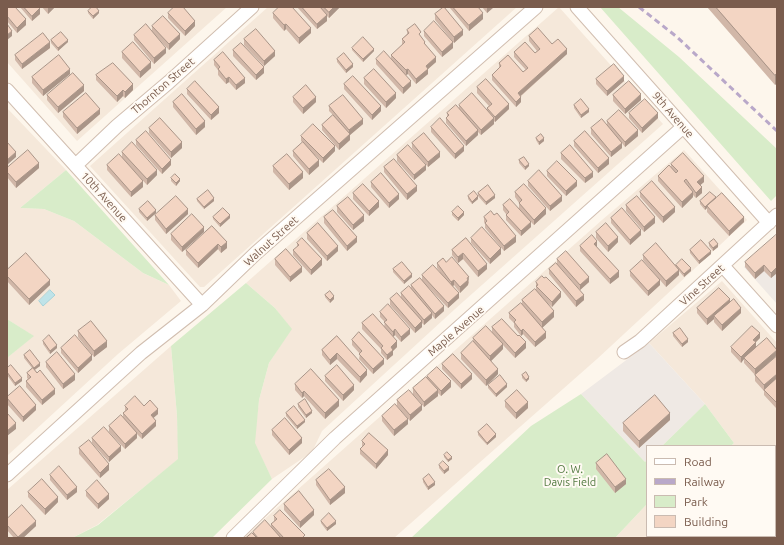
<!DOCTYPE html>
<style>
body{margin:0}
#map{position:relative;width:784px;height:545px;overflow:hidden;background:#fdf6ec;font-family:Ubuntu,sans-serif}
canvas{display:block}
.frame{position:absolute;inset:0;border:8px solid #7a5c4d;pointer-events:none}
.legend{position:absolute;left:646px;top:445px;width:130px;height:92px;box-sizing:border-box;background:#fffaf3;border:1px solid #cabbb1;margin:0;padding:5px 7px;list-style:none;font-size:12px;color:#7a5c4d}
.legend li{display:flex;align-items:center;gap:8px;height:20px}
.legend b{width:20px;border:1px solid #cabbb1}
</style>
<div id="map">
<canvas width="784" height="545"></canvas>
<div class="frame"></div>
<ul class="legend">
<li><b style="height:5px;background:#fff"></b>Road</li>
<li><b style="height:5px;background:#b9a8c9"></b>Railway</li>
<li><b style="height:11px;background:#d8ecc9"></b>Park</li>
<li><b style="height:11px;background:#f3d5c3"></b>Building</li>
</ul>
</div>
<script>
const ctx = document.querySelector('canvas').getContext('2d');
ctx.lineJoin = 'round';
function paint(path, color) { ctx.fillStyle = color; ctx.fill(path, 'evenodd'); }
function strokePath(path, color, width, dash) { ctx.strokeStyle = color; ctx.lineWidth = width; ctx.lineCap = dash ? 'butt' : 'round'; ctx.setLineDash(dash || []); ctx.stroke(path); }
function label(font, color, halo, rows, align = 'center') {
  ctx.font = font + ' Ubuntu,sans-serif'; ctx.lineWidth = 4; ctx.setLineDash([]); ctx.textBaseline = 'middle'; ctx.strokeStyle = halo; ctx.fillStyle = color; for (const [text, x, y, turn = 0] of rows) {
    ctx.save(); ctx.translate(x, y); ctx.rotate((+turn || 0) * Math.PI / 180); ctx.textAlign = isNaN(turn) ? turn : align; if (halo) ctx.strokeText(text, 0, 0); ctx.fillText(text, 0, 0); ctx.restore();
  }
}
paint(new Path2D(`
 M 7,7 L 227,7 L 77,141 L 7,62 Z
 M 268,7 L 517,7 L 204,287 L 200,287 L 90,166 Z
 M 559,7 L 663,124 L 455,309 L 322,431 L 312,452 L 272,479 L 254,443 L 259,400 L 269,363 L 291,329 L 275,308 L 246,283 Z
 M 7,108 L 66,170 L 20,208 L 44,209 L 74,221 L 143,273 L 169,285 L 181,301 L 118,354 L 7,456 L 7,358 L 33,336 L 7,319 Z
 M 684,150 L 747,220 L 597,359 L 394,538 L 243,538 L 602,220 Z
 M 722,281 L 777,343 L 777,538 L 615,538 L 647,504 L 647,536 L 775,536 L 775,446 L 731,446 L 734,443 L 705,404 L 649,343 Z
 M 171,346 L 177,416 L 179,459 L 97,525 L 72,538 L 7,538 L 7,490 Z`), '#f5e8da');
paint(new Path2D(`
 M 777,236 L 777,304 L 744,267 Z
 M 649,343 L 705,404 L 662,446 L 647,446 L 647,460 L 645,462 L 581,394 Z`), '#efe9e4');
paint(new Path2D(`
 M 600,7 L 618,7 L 679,57 L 777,149 L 777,195 L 771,201 Z
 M 66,170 L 169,285 L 143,273 L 74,221 L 44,209 L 20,208 Z
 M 246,283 L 275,308 L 292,329 L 269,363 L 259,400 L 255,443 L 272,479 L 212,538 L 72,538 L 98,525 L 178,459 L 177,416 L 171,346 Z
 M 7,319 L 34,336 L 7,358 Z
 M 581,394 L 645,462 L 647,460 L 647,504 L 615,538 L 411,538 L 531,426 Z
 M 705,404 L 734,443 L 731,446 L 662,446 Z`), '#d8ecc9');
const water = new Path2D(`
 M 50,290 L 55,295 L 43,306 L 39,301 Z`);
paint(water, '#bfe3e8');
strokePath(water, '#a5d3da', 1);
const street = new Path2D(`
 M 577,7 L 769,223
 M 7,90 L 202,305
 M 76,165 L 117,126 L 169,82 L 252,7
 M 723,266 L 777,326
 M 624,352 L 640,341 L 777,215
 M 7,475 L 141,353 L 202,305 L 256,253 L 536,7
 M 233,538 L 335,438 L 683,127`);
strokePath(street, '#d1beb0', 15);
strokePath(street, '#fff', 13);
strokePath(new Path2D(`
 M 639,7 L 677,37 L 777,131`), '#b9a8c9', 3, [6, 4]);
paint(new Path2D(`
 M 7,7 L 26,25 L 17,33 L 7,21 Z
 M 20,7 L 39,7 L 40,14 L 32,21 Z
 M 42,7 L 55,7 L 48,14 Z
 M 297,7 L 340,7 L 329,18 L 327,16 L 327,21 L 317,29 Z
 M 450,7 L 478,7 L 483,19 L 469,31 L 450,8 Z
 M 482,7 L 494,7 L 487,13 Z
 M 707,7 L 777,7 L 777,83 L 775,85 Z
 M 88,11 L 99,13 L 93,19 L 88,13 Z
 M 168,13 L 195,26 L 185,36 L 168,18 Z
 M 273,13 L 311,33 L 299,44 L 286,29 L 284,31 L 273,18 Z
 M 435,14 L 463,35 L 454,43 L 435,20 Z
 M 152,26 L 180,39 L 169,50 L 155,35 L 166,53 L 154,64 L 134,40 L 134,35 L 152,31 Z
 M 407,30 L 421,37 L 436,62 L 428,69 L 428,74 L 416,84 L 408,74 L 406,75 L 411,86 L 403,94 L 376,64 L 376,59 L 391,59 L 391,55 L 403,45 L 402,44 L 402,39 L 407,34 Z
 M 424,31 L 453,48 L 442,57 L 424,36 Z
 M 529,36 L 552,44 L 567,54 L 521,96 L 521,102 L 516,107 L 492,80 L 492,75 L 499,68 L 499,63 L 523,72 L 526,70 L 514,57 L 514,52 L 535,53 L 537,51 L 529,41 Z
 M 244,39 L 275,56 L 264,66 L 244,45 Z
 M 51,40 L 68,42 L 58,51 L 51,43 Z
 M 50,48 L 22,69 L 15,60 L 15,55 Z
 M 352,48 L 374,51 L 363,62 L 352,50 Z
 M 233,50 L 264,73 L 256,80 L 233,56 Z
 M 122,52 L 151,68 L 140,78 L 122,58 Z
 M 337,59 L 353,67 L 346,73 L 337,62 Z
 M 214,60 L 245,83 L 236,90 L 229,82 L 226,84 L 218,75 L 218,70 L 214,65 Z
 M 70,74 L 43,96 L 32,83 L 32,77 Z
 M 96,75 L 133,90 L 125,98 L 123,96 L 117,102 L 96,80 Z
 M 364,78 L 396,98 L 386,108 L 364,84 Z
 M 596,79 L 624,81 L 607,96 L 596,84 Z
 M 344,84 L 381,111 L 372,120 L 344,89 Z
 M 477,87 L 509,109 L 495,122 L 494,121 L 494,124 L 481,135 L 478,132 L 478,135 L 466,146 L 446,123 L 446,118 L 447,117 L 447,113 L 459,109 L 459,105 L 487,111 L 487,108 L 489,106 L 477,93 Z
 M 187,89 L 219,113 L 211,120 L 187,94 Z
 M 84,91 L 58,113 L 47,100 L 47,95 Z
 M 613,95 L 641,100 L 625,114 L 613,101 Z
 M 293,97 L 316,102 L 303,114 L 293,102 Z
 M 173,102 L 205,127 L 196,135 L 173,107 Z
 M 574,105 L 589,112 L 581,118 L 574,108 Z
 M 329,106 L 363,124 L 350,135 L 350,140 L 339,150 L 322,130 L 322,125 L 333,115 L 329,111 Z
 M 63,112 L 100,114 L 77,134 L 63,117 Z
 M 629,113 L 658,118 L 642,133 L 629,118 Z
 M 607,121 L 638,136 L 625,147 L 622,143 L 622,148 L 611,157 L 591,134 L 591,128 L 607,125 Z
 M 431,127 L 464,151 L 455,159 L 431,132 Z
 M 149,128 L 182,148 L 171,158 L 149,133 Z
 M 301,136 L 335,151 L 323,163 L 315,155 L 319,166 L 309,175 L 293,156 L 293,151 L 303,143 L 301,141 Z
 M 536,138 L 544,141 L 539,145 L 536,140 Z
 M 136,140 L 171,165 L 162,174 L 136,145 Z
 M 574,141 L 609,164 L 598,173 L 574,146 Z
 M 412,143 L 440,157 L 428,167 L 412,148 Z
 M 122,152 L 157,175 L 147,185 L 124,160 L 143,187 L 131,197 L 107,170 L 107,165 L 122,157 Z
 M 561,153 L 593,177 L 585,183 L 561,159 Z
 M 397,155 L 426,170 L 414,180 L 397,161 Z
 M 519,160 L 529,166 L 525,170 L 519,163 Z
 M 671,164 L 704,182 L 700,185 L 702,193 L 696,198 L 693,195 L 693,197 L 682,208 L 658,181 L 658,176 L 671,168 Z
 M 273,166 L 303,178 L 289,190 L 273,172 Z
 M 384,167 L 417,191 L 407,200 L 384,172 Z
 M 7,168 L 39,168 L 16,188 L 7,177 Z
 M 547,171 L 577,186 L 566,196 L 547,176 Z
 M 171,178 L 180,181 L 176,186 L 171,181 Z
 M 528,181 L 562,201 L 550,211 L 528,186 Z
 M 371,182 L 399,199 L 389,208 L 371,187 Z
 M 515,192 L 546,214 L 534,225 L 531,222 L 531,227 L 521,236 L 506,220 L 506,214 L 503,210 L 503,205 L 519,208 L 519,203 L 515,197 Z
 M 640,192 L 675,212 L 663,223 L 640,197 Z
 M 353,193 L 379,207 L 369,216 L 353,199 Z
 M 478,193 L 495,198 L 486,205 L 478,196 Z
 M 468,196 L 478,199 L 472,204 L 468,199 Z
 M 197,199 L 214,201 L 204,209 L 197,201 Z
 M 716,199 L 744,222 L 729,236 L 707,212 L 707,208 L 705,210 L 700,204 L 700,201 Z
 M 626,205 L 655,223 L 644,232 L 626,211 Z
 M 337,206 L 364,221 L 353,230 L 337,212 Z
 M 139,209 L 156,213 L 147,221 L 139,212 Z
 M 452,212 L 464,215 L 458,221 L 452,215 Z
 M 188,214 L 166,234 L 155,220 L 155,215 Z
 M 213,217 L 230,218 L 220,227 L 213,219 Z
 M 324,217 L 357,242 L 347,251 L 324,223 Z
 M 484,217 L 516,242 L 504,251 L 485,228 L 485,224 L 484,222 Z
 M 611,218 L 641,235 L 630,245 L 611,223 Z
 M 212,226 L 227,248 L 221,253 L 218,249 L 198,268 L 186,255 L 186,250 Z
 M 204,232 L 182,252 L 171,240 L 171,234 Z
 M 596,232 L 618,242 L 608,252 L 596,238 Z
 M 307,233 L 338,251 L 327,261 L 307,239 Z
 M 777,236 L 777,273 L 771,278 L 764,271 L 755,279 L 745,267 L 745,262 Z
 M 466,238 L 487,269 L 478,277 L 463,259 L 458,263 L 452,255 L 452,250 Z
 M 471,238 L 501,254 L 490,264 L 471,243 Z
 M 297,243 L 322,265 L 311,275 L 293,255 L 293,250 L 297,247 Z
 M 709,243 L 718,247 L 713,251 L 709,246 Z
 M 580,246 L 597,247 L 619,277 L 610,284 L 580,251 Z
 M 690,250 L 711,254 L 699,264 L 690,253 Z
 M 643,255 L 676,265 L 691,271 L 684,277 L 679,271 L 679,275 L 666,287 L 643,260 Z
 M 275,259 L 302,272 L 290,282 L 275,265 Z
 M 557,259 L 589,282 L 580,290 L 560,267 L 584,300 L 576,307 L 549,274 L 549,269 L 557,264 Z
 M 446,262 L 469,282 L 468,285 L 460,293 L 454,285 L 453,286 L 459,298 L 448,308 L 428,287 L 444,311 L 435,319 L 432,315 L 432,318 L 424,325 L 422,323 L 422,327 L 415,333 L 390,305 L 390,299 L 401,297 L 401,293 L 411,288 L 411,285 L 422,280 L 422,275 L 440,272 L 437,268 L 437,263 Z
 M 393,269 L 412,277 L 404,284 L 393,272 Z
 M 7,270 L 50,285 L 29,305 L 7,281 Z
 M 630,271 L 660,285 L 648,296 L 630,276 Z
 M 536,282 L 561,297 L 552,307 L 544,300 L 554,317 L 542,328 L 546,338 L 535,347 L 523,334 L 521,336 L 514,327 L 514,323 L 509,318 L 509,313 L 522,304 L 522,300 L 536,291 Z
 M 325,295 L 334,299 L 330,303 L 325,297 Z
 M 730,303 L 741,313 L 722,331 L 714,322 L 714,319 L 707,325 L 697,313 L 697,308 Z
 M 380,312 L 410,334 L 401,342 L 395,335 L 393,337 L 397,347 L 393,351 L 393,355 L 387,360 L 381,353 L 381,349 L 362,329 L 362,323 L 384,327 L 385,322 L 380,317 Z
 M 492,327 L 526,348 L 515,358 L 503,345 L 503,349 L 491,361 L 498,374 L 486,386 L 461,359 L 461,353 L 473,342 L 473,338 L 492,332 Z
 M 78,331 L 107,347 L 94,357 L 78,337 Z
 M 673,333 L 688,342 L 682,347 L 673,336 Z
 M 337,336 L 367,375 L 360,383 L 337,359 L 330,365 L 322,355 L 322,350 Z
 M 760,338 L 756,342 L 756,348 L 777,355 L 755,375 L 744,363 L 744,359 L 741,363 L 731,352 L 731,347 Z
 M 352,340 L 384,364 L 373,374 L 359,359 L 360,354 L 352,345 Z
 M 43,341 L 57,348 L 50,354 L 43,344 Z
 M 61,348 L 92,360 L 78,373 L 61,353 Z
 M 24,355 L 40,366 L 35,370 L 55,394 L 42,405 L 26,387 L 26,381 L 28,379 L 27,378 L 27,373 L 32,368 L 24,358 Z
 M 777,356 L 777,407 L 776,408 L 764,395 L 764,391 L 755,381 L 755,375 Z
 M 46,362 L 75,380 L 63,389 L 46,367 Z
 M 442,364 L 472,379 L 461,389 L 442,369 Z
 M 7,368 L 22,381 L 15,386 L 7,375 Z
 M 522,375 L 529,379 L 526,382 L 522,378 Z
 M 325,376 L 354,390 L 343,401 L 325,381 Z
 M 427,376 L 451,387 L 441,396 L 438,393 L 438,396 L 424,407 L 414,395 L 422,410 L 410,421 L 397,406 L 397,400 L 413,394 L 413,388 L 427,377 Z
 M 295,384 L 339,406 L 325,419 L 304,396 L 302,398 L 295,390 Z
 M 488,385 L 507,387 L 496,397 L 488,388 Z
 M 7,397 L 36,410 L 23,422 L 7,404 Z
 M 505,401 L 528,408 L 516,419 L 505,407 Z
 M 298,404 L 312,413 L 306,418 L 298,407 Z
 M 125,406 L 144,406 L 158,414 L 153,418 L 156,426 L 142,439 L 137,434 L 137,438 L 125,449 L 109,432 L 109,426 L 123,418 L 123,413 L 125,411 Z
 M 286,413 L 305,422 L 297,429 L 286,416 Z
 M 382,416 L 408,424 L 394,436 L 382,421 Z
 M 670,420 L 639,448 L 623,431 L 623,423 Z
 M 272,430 L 302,443 L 289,455 L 272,435 Z
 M 478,432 L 496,437 L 487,445 L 478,435 Z
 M 92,438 L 121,451 L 109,462 L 92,443 Z
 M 362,441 L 388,455 L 376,469 L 360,454 L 360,449 L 362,447 Z
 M 79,448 L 109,470 L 100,478 L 79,454 Z
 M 444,455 L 452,459 L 448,462 L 444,457 Z
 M 596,463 L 626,484 L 615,493 L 596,469 Z
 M 439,465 L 449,470 L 444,474 L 439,468 Z
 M 50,475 L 77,492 L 67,500 L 50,480 Z
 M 423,479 L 435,485 L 428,490 L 423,482 Z
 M 316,480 L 345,493 L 330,505 L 316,485 Z
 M 86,491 L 109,499 L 98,509 L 86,496 Z
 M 28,492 L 58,502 L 45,515 L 28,497 Z
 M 284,504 L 314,515 L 300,528 L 284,510 Z
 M 274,516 L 305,538 L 246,538 L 253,533 L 253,532 L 271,527 L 271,524 L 274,522 Z
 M 7,519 L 36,526 L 23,538 L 14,538 L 7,530 Z
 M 321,521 L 336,524 L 327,531 L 321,523 Z`), '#d1b7a8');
paint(new Path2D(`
 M 49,7 L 55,7 L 48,14 L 48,8 Z
 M 334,7 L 340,7 L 329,18 L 329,12 Z
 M 487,7 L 494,7 L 487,13 Z
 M 40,8 L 40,14 L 32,21 L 32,16 Z
 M 99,11 L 99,13 L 93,19 L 93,16 Z
 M 483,13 L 483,19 L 469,31 L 469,25 Z
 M 327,15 L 327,21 L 317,29 L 317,24 Z
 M 26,19 L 26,25 L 17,33 L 17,28 Z
 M 195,21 L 195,26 L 185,36 L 185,31 Z
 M 286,24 L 286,29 L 284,31 L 284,25 Z
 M 311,28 L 311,33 L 299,44 L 299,38 Z
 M 463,30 L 463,35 L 454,43 L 454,37 Z
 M 12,31 L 12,36 L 7,40 L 7,35 Z
 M 180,34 L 180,39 L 169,50 L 169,44 Z
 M 68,40 L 68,42 L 58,51 L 58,48 Z
 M 50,42 L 50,48 L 22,69 L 22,64 Z
 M 453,42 L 453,48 L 442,57 L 442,52 Z
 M 166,48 L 166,53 L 154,64 L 154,58 Z
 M 374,49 L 374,51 L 363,62 L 363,59 Z
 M 567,49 L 567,54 L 518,98 L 518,93 Z
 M 275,51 L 275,56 L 264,66 L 264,61 Z
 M 436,57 L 436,62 L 428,69 L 428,74 L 416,84 L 416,79 L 426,66 Z
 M 151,62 L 151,68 L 140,78 L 140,72 Z
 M 353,64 L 353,67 L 346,73 L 346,70 Z
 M 264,67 L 264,73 L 256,80 L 256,75 Z
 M 70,69 L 70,74 L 43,96 L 43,90 Z
 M 408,69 L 408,74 L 406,75 L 406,70 Z
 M 777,73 L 777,83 L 775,85 L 775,75 Z
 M 624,76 L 624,81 L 607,96 L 607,91 Z
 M 229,77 L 229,82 L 226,84 L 226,79 Z
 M 245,78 L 245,83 L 236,90 L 236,85 Z
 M 411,81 L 411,86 L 403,94 L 403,88 Z
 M 133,84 L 133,90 L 125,98 L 125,92 Z
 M 84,85 L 84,91 L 58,113 L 58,107 Z
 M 123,90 L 123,96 L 117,102 L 117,96 Z
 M 396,93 L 396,98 L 386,108 L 386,102 Z
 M 641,94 L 641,100 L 625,114 L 625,109 Z
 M 316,97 L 316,102 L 303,114 L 303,108 Z
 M 521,97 L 521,102 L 516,107 L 516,102 Z
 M 509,104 L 509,109 L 495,122 L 495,117 Z
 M 381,106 L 381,111 L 372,120 L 372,115 Z
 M 219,107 L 219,113 L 211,120 L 211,115 Z
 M 100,109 L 100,114 L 77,134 L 77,128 Z
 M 589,109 L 589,112 L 581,118 L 581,115 Z
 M 658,113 L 658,118 L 642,133 L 642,128 Z
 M 494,118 L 494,124 L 481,135 L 481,130 Z
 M 363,119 L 363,124 L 350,135 L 350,140 L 339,150 L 339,144 L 349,135 L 349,130 Z
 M 205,121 L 205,127 L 196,135 L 196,129 Z
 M 478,130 L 478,135 L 466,146 L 466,141 Z
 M 638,130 L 638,136 L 625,147 L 625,142 Z
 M 544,138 L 544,141 L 539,145 L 539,142 Z
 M 182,142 L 182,148 L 171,158 L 171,152 Z
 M 622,143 L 622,148 L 611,157 L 611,152 Z
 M 335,146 L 335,151 L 323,163 L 323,158 Z
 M 464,146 L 464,151 L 455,159 L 455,154 Z
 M 16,152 L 16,157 L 7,165 L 7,160 Z
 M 440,152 L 440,157 L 428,167 L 428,162 Z
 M 609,158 L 609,164 L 598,173 L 598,168 Z
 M 171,160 L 171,165 L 162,174 L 162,169 Z
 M 319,160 L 319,166 L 309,175 L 309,169 Z
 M 39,163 L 39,168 L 16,188 L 16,182 Z
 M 529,164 L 529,166 L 525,170 L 525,167 Z
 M 426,165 L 426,170 L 414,180 L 414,175 Z
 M 157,170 L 157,175 L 147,185 L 147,179 Z
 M 303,172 L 303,178 L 289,190 L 289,184 Z
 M 593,172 L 593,177 L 585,183 L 585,178 Z
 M 704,176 L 704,182 L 697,188 L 697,182 Z
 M 180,179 L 180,181 L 176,186 L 176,183 Z
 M 143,181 L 143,187 L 131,197 L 131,192 Z
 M 577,181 L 577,186 L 566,196 L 566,191 Z
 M 417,186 L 417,191 L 407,200 L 407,194 Z
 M 702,187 L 702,193 L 696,198 L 696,193 Z
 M 693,192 L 693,197 L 682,208 L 682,202 Z
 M 399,194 L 399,199 L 389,208 L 389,203 Z
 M 495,195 L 495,198 L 486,205 L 486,202 Z
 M 478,196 L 478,199 L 472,204 L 472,202 Z
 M 562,196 L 562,201 L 550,211 L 550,206 Z
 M 716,197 L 716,200 L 707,206 L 707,208 L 705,210 L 705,207 Z
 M 214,198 L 214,201 L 204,209 L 204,207 Z
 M 379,201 L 379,207 L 369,216 L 369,211 Z
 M 675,207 L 675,212 L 663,223 L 663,217 Z
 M 546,208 L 546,214 L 534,225 L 534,220 Z
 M 188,209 L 188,214 L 166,234 L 166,229 Z
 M 156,210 L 156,213 L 147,221 L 147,218 Z
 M 464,212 L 464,215 L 458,221 L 458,218 Z
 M 230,215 L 230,218 L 220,227 L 220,224 Z
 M 364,215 L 364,221 L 353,230 L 353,225 Z
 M 655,217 L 655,223 L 644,232 L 644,227 Z
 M 744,217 L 744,222 L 729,236 L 729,231 Z
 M 531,222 L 531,227 L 521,236 L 521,231 Z
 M 204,227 L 204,232 L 182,252 L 182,247 Z
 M 641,230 L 641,235 L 630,245 L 630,240 Z
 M 516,236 L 516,242 L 504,251 L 504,246 Z
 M 357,237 L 357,242 L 347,251 L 347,246 Z
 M 618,237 L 618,242 L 608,252 L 608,246 Z
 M 597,241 L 597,247 L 594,249 L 594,244 Z
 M 227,242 L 227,248 L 221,253 L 221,247 Z
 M 218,244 L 218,249 L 198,268 L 198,263 Z
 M 718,244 L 718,247 L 713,251 L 713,248 Z
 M 338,246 L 338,251 L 327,261 L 327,256 Z
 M 501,248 L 501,254 L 490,264 L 490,259 Z
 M 711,251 L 711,254 L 699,264 L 699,261 Z
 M 463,253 L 463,259 L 458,263 L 458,257 Z
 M 322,259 L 322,265 L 311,275 L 311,270 Z
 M 487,264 L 487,269 L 478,277 L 478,271 Z
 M 764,265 L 764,271 L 755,279 L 755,273 Z
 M 302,267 L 302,272 L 290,282 L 290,277 Z
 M 777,267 L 777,273 L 771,278 L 771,273 Z
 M 691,268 L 691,271 L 684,277 L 684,274 Z
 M 679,270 L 679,275 L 666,287 L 666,281 Z
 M 619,271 L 619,277 L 610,284 L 610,279 Z
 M 412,274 L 412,277 L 404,284 L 404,281 Z
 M 469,277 L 468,285 L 460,293 L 460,287 Z
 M 589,277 L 589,282 L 580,290 L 580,285 Z
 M 50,280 L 50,285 L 29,305 L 29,299 Z
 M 454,280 L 454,285 L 451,288 L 451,282 Z
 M 660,280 L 660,285 L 648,296 L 648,291 Z
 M 561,292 L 561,297 L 552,307 L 552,302 Z
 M 459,293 L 459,298 L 448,308 L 448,303 Z
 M 584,295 L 584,300 L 576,307 L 576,301 Z
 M 334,296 L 334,299 L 330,303 L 330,300 Z
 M 730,299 L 730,305 L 714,316 L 714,319 L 707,325 L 707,319 Z
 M 444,306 L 444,311 L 435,319 L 435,314 Z
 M 741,308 L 741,313 L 722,331 L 722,325 Z
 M 554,311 L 554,317 L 542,328 L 542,322 Z
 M 432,313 L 432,318 L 424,325 L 424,320 Z
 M 422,321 L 422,327 L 415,333 L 415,328 Z
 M 395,329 L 395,335 L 393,337 L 393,332 Z
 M 410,329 L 410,334 L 401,342 L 401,337 Z
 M 523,329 L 523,334 L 521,336 L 521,331 Z
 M 546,332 L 546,338 L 535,347 L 535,342 Z
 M 760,333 L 760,338 L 756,342 L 756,348 L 744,358 L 744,359 L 741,363 L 741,357 L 753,340 Z
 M 688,339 L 688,342 L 682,347 L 682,344 Z
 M 107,341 L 107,347 L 94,357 L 94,351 Z
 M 397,341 L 397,347 L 393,351 L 393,355 L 387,360 L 387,355 L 391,347 Z
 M 526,342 L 526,348 L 515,358 L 515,353 Z
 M 503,344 L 503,349 L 490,362 L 490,356 Z
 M 57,345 L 57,348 L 50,354 L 50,351 Z
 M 777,350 L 777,355 L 755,375 L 755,369 Z
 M 337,353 L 337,359 L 330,365 L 330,360 Z
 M 92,355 L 92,360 L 78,373 L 78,368 Z
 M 384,359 L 384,364 L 373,374 L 373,369 Z
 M 40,363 L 40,366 L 34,370 L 34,368 Z
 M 498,369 L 498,374 L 486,386 L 486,380 Z
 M 367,370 L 367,375 L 360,383 L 360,377 Z
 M 75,374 L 75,380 L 63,389 L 63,384 Z
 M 472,374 L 472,379 L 461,389 L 461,384 Z
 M 777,374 L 777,379 L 764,391 L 764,385 Z
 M 529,377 L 529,379 L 526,382 L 526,380 Z
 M 22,378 L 22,381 L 15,386 L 15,383 Z
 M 451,381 L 451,387 L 441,396 L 441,391 Z
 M 507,384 L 507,387 L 496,397 L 496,394 Z
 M 354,385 L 354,390 L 343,401 L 343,395 Z
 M 55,389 L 55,394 L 42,405 L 42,400 Z
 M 438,390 L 438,396 L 424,407 L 424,402 Z
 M 304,391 L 304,396 L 302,398 L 302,393 Z
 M 339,400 L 339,406 L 325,419 L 325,413 Z
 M 777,401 L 777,407 L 776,408 L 776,402 Z
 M 528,402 L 528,408 L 516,419 L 516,413 Z
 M 36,405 L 36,410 L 23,422 L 23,417 Z
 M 422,405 L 422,410 L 410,421 L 410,415 Z
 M 158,409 L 158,414 L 151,420 L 151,415 Z
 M 312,411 L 312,413 L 306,418 L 306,415 Z
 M 670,413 L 670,420 L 639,448 L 639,441 Z
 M 408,419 L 408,424 L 394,436 L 394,430 Z
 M 305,420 L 305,422 L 297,429 L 297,426 Z
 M 156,421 L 156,426 L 142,439 L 142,434 Z
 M 16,423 L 16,429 L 7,436 L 7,431 Z
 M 137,433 L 137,438 L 125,449 L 125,444 Z
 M 496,434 L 496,437 L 487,445 L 487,443 Z
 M 302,438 L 302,443 L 289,455 L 289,450 Z
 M 121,446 L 121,451 L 109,462 L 109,457 Z
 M 388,450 L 388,455 L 376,469 L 376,464 Z
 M 452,457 L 452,459 L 448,462 L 448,460 Z
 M 109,464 L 109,470 L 100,478 L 100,473 Z
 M 449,467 L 449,470 L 444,474 L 444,471 Z
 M 626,479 L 626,484 L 615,493 L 615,487 Z
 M 435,482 L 435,485 L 428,490 L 428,487 Z
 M 77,487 L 77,492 L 67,500 L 67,495 Z
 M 345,487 L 345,493 L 330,505 L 330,500 Z
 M 109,494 L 109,499 L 98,509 L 98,504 Z
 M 58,497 L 58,502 L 45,515 L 45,509 Z
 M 314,510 L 314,515 L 300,528 L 300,522 Z
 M 36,521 L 36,526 L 23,538 L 18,538 L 18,537 Z
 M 336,521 L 336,524 L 327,531 L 327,528 Z`), '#aa9588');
const building = new Path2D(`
 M 7,7 L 15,7 L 26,19 L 17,28 L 7,16 Z
 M 24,7 L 39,7 L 40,8 L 32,16 Z
 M 92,7 L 96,7 L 99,11 L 93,16 L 88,11 Z
 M 174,7 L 183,7 L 195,21 L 185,31 L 168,13 Z
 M 279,7 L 292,7 L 311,28 L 299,38 L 286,24 L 284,25 L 273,13 Z
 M 302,7 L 320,7 L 327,15 L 317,24 Z
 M 324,7 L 334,7 L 329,12 Z
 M 444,7 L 463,30 L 454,37 L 435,14 Z
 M 453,7 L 478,7 L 483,13 L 469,25 Z
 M 716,7 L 777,7 L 777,73 L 775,75 Z
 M 163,16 L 180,34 L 169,44 L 152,26 Z
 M 434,21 L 453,42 L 442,52 L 424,31 Z
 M 7,24 L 12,31 L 7,35 Z
 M 146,24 L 166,48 L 154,58 L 134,35 Z
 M 415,24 L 421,32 L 419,34 L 425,42 L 424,43 L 436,57 L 426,66 L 428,69 L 416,79 L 408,69 L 406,70 L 391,55 L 405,42 L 402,39 L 409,33 L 407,30 Z
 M 538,28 L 552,44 L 558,39 L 567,49 L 518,93 L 521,97 L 516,102 L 492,75 L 501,66 L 499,63 L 508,55 L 523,72 L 528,68 L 514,52 L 525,42 L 535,53 L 540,49 L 529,36 Z
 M 256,29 L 275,51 L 264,61 L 244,39 Z
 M 61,32 L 68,40 L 58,48 L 51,40 Z
 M 43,33 L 50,42 L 22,64 L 15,55 Z
 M 363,37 L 374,49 L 363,59 L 352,48 Z
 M 133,42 L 151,62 L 140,72 L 122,52 Z
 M 241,43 L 264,67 L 256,75 L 233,50 Z
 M 384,51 L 411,81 L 403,88 L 376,59 Z
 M 223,52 L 245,78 L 236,85 L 229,77 L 226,79 L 218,69 L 220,67 L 214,60 Z
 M 344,53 L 353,64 L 346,70 L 337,59 Z
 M 59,55 L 70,69 L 43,90 L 32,77 Z
 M 113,63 L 133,84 L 125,92 L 123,90 L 117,96 L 96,75 Z
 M 614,64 L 624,76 L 607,91 L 596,79 Z
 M 374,69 L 396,93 L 386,102 L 364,78 Z
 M 73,73 L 84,85 L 58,107 L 47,95 Z
 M 353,76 L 381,106 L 372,115 L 344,84 Z
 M 486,79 L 509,104 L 495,117 L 487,108 L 492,104 L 477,87 Z
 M 195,81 L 219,107 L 211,115 L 187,89 Z
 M 629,81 L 641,94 L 625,109 L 613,95 Z
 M 306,85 L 316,97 L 303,108 L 293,97 Z
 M 86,93 L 100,109 L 77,128 L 63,112 Z
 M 472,93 L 494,118 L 481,130 L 459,105 Z
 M 182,94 L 205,121 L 196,129 L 173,102 Z
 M 343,95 L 363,119 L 349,130 L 329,106 Z
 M 581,99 L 589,109 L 581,115 L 574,105 Z
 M 645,99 L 658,113 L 642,128 L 629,113 Z
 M 456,105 L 478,130 L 466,141 L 446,118 L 449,115 L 447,113 Z
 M 619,110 L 638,130 L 625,142 L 607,121 Z
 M 333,115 L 350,134 L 339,144 L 322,125 Z
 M 160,118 L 182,142 L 171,152 L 149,128 Z
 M 440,118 L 464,146 L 455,154 L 431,127 Z
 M 602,119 L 622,143 L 611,152 L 591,128 Z
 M 313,124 L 335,146 L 323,158 L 301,136 Z
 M 146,131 L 171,160 L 162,169 L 136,140 Z
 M 585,131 L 609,158 L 598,168 L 574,141 Z
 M 424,133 L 440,152 L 428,162 L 412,143 Z
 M 541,134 L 544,138 L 539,142 L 536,138 Z
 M 7,142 L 16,152 L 7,160 Z
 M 132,142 L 157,170 L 147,179 L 122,152 Z
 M 303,142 L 319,160 L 309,169 L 293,151 Z
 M 408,145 L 426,165 L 414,175 L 397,155 Z
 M 570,145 L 593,172 L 585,178 L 561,153 Z
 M 28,150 L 39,163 L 16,182 L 7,172 L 7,168 Z
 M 683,153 L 704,176 L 697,182 L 702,187 L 696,193 L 686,179 L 684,181 L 693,192 L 682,202 L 658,176 L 669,165 L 676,173 L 678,171 L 671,164 Z
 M 119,154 L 143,181 L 131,192 L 107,165 Z
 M 287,154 L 303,172 L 289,184 L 273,166 Z
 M 524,157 L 529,164 L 525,167 L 519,160 Z
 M 394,159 L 417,186 L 407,194 L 384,167 Z
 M 557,161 L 577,181 L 566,191 L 547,171 Z
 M 539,170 L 562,196 L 550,206 L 528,181 Z
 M 381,173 L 399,194 L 389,203 L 371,182 Z
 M 175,174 L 180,179 L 176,183 L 171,178 Z
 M 652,181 L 675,207 L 663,217 L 640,192 Z
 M 363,184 L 379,201 L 369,211 L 353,193 Z
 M 524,184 L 546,208 L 534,220 L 519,203 L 522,200 L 515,192 Z
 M 488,185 L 495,195 L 486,202 L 478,193 Z
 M 208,190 L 214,198 L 204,207 L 197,199 Z
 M 474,191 L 478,196 L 472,202 L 468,196 Z
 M 710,192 L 716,197 L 705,207 L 700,201 Z
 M 722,193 L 744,217 L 729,231 L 707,206 Z
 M 176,196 L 188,209 L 166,229 L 155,215 Z
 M 637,196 L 655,217 L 644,227 L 626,205 Z
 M 348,197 L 364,215 L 353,225 L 337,206 Z
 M 510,199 L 531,222 L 521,231 L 506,215 L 509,212 L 503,205 Z
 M 148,201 L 156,210 L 147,218 L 139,209 Z
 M 458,206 L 464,212 L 458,218 L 452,212 Z
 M 223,208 L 230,215 L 220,224 L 213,217 Z
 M 622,208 L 641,230 L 630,240 L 611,218 Z
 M 333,210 L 357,237 L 347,246 L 324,217 Z
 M 491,211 L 494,215 L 497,213 L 516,236 L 504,246 L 485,223 L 487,221 L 484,217 Z
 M 192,214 L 204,227 L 182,247 L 171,234 Z
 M 318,223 L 338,246 L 327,256 L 307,233 Z
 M 606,223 L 618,237 L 608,246 L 596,232 Z
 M 212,226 L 227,242 L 221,247 L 218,244 L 198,263 L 186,250 Z
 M 482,227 L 501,248 L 490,259 L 471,238 Z
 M 592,235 L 597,241 L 594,244 L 619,271 L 610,279 L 580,246 Z
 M 776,235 L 777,236 L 777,267 L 771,273 L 764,265 L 755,273 L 745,262 Z
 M 302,238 L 322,259 L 311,270 L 293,250 L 299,245 L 297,243 Z
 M 466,238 L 487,264 L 478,271 L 463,253 L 458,257 L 452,250 Z
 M 714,239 L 718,244 L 713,248 L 709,243 Z
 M 701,240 L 711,251 L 699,261 L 690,250 Z
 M 656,243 L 679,270 L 666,281 L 643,255 Z
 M 286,249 L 302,267 L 290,277 L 275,259 Z
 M 566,251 L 589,277 L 580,285 L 557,259 Z
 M 26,253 L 50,280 L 29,299 L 7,276 L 7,270 Z
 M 452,257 L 469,277 L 467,278 L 468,280 L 460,287 L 454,280 L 451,282 L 437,263 L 443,258 L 446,262 Z
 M 682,259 L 691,268 L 684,274 L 676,265 Z
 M 642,260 L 660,280 L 648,291 L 630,271 Z
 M 402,262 L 412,274 L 404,281 L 393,269 Z
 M 556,263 L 584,295 L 576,301 L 549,269 Z
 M 433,265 L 459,293 L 448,303 L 422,275 Z
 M 542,276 L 544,278 L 546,277 L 561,292 L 552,302 L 536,286 L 538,285 L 536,282 Z
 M 420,278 L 444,306 L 435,314 L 411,285 Z
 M 409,286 L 432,313 L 424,320 L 401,293 Z
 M 719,288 L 730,299 L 707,319 L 697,308 Z
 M 535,289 L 554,311 L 542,322 L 522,300 Z
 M 330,291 L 334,296 L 330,300 L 325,295 Z
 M 397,293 L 422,321 L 415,328 L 390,299 Z
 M 734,299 L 741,308 L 722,325 L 714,316 Z
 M 521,303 L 546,332 L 535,342 L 523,329 L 521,331 L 514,322 L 516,320 L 509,313 Z
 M 388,304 L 410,329 L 401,337 L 395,329 L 393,332 L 384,322 L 387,320 L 380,312 Z
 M 373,314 L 397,341 L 391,347 L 393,350 L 387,355 L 381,348 L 383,346 L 362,323 Z
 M 502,319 L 518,336 L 519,335 L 526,342 L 515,353 L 492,327 Z
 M 91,321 L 107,341 L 94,351 L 78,331 Z
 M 486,326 L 503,344 L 490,356 L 473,338 Z
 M 752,326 L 760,333 L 753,340 L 756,342 L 741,357 L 731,347 Z
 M 680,328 L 688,339 L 682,344 L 673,333 Z
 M 359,332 L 384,359 L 373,369 L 359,354 L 362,351 L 352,340 Z
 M 49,335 L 57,345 L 50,351 L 43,341 Z
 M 75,335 L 92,355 L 78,368 L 61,348 Z
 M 337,336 L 367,370 L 360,377 L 337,353 L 330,360 L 322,350 Z
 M 767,338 L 777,350 L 755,369 L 744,358 Z
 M 473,341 L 498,369 L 486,380 L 461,353 Z
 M 30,350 L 40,363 L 34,368 L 24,355 Z
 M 57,352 L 75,374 L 63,384 L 46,362 Z
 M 453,354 L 472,374 L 461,384 L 442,364 Z
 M 777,356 L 777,374 L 764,385 L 755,375 Z
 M 11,365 L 22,378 L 15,383 L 7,372 L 7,368 Z
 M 337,365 L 354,385 L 343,395 L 325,376 Z
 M 437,367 L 451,381 L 441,391 L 427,376 Z
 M 33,368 L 37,373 L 40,370 L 55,389 L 42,400 L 26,381 L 31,377 L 27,373 Z
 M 311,369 L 339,400 L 325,413 L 304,391 L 302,393 L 295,384 Z
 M 526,372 L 529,377 L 526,380 L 522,375 Z
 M 500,375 L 507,384 L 496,394 L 488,385 Z
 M 426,377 L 438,390 L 424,402 L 413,388 Z
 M 777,378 L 777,401 L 776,402 L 764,390 Z
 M 20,386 L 36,405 L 23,417 L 7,398 L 7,397 Z
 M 409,390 L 422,405 L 410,415 L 397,400 Z
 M 517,390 L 528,402 L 516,413 L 505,401 Z
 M 655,395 L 670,413 L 639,441 L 623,423 Z
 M 135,396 L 144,406 L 150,400 L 158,409 L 151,415 L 156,421 L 142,434 L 123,413 L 128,409 L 125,406 Z
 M 305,399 L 312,411 L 306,415 L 298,404 Z
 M 395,404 L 408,419 L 394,430 L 382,416 Z
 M 294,406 L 305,420 L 297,426 L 286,413 Z
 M 7,413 L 16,423 L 7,431 Z
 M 121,415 L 137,433 L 125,444 L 109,426 Z
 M 285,418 L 302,438 L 289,450 L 272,430 Z
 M 487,424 L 496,434 L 487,443 L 478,432 Z
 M 104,427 L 121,446 L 109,457 L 92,438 Z
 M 369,433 L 388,450 L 376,464 L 360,449 L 365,444 L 362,441 Z
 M 89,440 L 109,464 L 100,473 L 79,448 Z
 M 447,452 L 452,457 L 448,460 L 444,455 Z
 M 607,454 L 626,479 L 615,487 L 596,463 Z
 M 443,461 L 449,467 L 444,471 L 439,465 Z
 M 59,466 L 77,487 L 67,495 L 50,475 Z
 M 329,469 L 345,487 L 330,500 L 316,480 Z
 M 429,474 L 435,482 L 428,487 L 423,479 Z
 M 42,479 L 58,497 L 45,509 L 28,492 Z
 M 97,480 L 109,494 L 98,504 L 86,491 Z
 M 299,491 L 314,510 L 300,522 L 284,504 Z
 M 22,505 L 36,521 L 18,537 L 7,525 L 7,519 Z
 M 280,510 L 305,535 L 302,538 L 284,538 L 271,524 L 277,519 L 274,516 Z
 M 329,513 L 336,521 L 327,528 L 321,521 Z
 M 265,520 L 281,538 L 258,538 L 253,532 Z
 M 252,533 L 257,538 L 246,538 Z
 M 651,536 L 659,536 L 657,538 L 653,538 Z
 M 665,536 L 685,536 L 687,538 L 662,538 Z
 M 731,536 L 762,536 L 764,538 L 729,538 Z`);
paint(building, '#f3d5c3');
strokePath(building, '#aa9588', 1);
label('11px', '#7a5c4d', '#fffaf3', [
 ["Thornton Street",163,86,-41],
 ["9th Avenue",673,115,49],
 ["10th Avenue",104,197,48],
 ["Walnut Street",271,241,-42],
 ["Vine Street",702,285,-42],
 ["Maple Avenue",456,331,-41]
]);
label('11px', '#537a41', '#fffaf3', [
 ["O. W.",570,469],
 ["Davis Field",570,482]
]);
</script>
